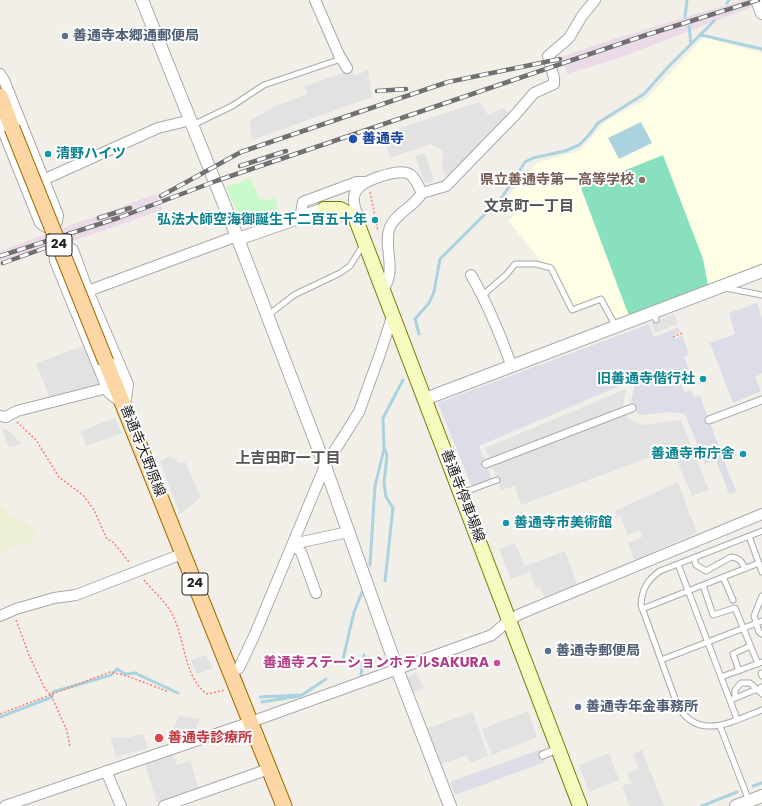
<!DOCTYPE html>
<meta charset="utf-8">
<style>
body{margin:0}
canvas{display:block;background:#f2efe9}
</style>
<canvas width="762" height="806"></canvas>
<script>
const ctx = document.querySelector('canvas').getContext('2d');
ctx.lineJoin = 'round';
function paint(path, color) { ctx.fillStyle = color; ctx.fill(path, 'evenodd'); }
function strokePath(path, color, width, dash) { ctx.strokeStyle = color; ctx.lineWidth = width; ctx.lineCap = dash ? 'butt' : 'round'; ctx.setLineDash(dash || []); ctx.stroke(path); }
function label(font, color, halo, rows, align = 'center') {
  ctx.font = font + ' Poppins,"Noto Sans JP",sans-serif'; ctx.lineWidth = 4; ctx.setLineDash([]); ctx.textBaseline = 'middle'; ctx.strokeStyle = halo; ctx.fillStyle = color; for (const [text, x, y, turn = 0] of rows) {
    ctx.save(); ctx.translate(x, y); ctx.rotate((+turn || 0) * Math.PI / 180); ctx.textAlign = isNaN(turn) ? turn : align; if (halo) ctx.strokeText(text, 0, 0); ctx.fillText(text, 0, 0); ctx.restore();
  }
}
paint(new Path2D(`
 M 743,0 L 762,0 L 762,3 L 619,58 L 567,74 L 561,57 L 614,39 Z
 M 156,194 L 163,210 L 0,266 L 0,251 Z`), '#ebdbe8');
paint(new Path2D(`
 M 704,37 L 762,53 L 762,263 L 616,321 L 602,295 L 574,307 L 554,267 L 543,264 L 509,221 L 519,208 L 508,197 L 537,163 L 581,150 L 605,122 L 646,99 Z`), '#ffffe5');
paint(new Path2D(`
 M 0,503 L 12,516 L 25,522 L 33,530 L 36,535 L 32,537 L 34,542 L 28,545 L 26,542 L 0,553 Z`), '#eef0d5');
paint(new Path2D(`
 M 251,178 L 259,199 L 268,200 L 275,198 L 279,213 L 276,218 C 266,221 248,232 241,220 L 226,187 Z`), '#c8facc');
paint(new Path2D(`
 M 663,155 L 703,259 L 708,285 L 629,316 L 581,188 Z`), '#88e0be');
paint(new Path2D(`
 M 352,70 L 354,76 L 368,70 L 372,97 L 252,140 L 250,128 L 251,120 L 273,107 L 307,94 L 305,86 Z
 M 480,102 L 488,115 L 504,108 L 511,116 L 448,177 L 442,171 L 443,150 L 430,144 L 390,158 L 384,133 Z
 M 425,153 L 434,181 L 425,183 L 415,156 Z
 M 674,314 L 678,324 L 655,333 L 651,323 Z
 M 84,346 L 100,384 L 50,399 L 36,363 Z
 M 626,389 L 623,407 L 628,418 L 642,425 L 681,420 L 709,490 L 692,496 L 672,449 L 521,505 L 515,486 L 501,490 L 485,448 Z
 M 115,418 L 122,433 L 86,446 L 81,431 Z
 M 2,429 L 7,429 L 22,444 L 9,447 Z
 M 170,456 L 180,463 L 185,462 L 201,497 L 180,514 L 160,461 Z
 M 678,482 L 697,533 L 634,560 L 628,543 L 642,537 L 640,530 L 627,535 L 621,516 L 617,517 L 615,511 Z
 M 515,543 L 525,566 L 565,551 L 577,584 L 544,597 L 540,586 L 536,588 L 530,572 L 511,579 L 499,549 Z
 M 206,655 L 213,668 L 197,674 L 191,660 Z
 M 416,673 L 424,688 L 411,693 L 405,678 Z
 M 528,711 L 537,737 L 492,755 L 482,729 Z
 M 473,712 L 488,756 L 470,763 L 467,755 L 439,765 L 426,729 Z
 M 179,716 L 200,719 L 193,733 L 176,738 L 173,729 Z
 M 143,734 L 148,748 L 116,757 L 110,737 L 125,738 Z
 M 642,750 L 664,806 L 630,806 L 622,786 L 631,783 L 627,774 L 639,769 L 633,754 Z
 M 173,753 L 177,765 L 190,761 L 199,790 L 157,803 L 144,762 Z
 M 609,753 L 619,780 L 589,792 L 579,765 Z`), '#e2e2e2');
paint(new Path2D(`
 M 757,303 L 762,319 L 762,373 L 755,377 L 761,391 L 733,403 L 710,343 L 735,334 L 729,313 Z
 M 649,324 L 654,337 L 678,327 L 680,332 L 673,335 L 673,337 L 675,339 L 682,335 L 689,354 L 684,357 L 690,372 L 685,375 L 688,381 L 681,384 L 685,392 L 691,390 L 694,397 L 700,396 L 736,492 L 729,494 L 716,460 L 705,464 L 685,414 L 671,412 L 640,415 L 632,408 L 631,402 L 636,379 L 479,446 L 492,479 L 472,487 L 438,403 Z
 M 541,749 L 545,762 L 455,795 L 450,782 Z`), '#dddde8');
paint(new Path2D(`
 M 641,122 L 652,143 L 619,159 L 608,138 Z`), '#aad3df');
strokePath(new Path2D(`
 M 727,3 L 729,0
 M 685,17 L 687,0
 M 689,26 L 691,44
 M 701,35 L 762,49
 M 419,334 L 415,319 L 429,303 L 434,292 L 440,259 L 503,196 L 525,162 L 533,158 L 565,151 L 579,145 L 589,135 L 598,123 L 644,94 L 668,67 L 714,21
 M 370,565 L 375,486 L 384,449
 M 385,581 L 393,508 L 386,497 L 384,483 L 387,455 L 384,447 L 383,418 L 403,380
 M 343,659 L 354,612 L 363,590
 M 361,675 L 364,655
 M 260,697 L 302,695 L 326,679
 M 262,702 L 300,696
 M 0,717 L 52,697 L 53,692 L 111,675 L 117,669 L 125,674 L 135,673 L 178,693
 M 753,786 L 762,783
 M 702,806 L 737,792`), '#aad3df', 3);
const service = new Path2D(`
 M 193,125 L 232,106 L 264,85 L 341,59
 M 726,288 L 762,295
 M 483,295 L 506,275 L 515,264 L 536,264 L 551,268 L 572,310 L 601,299 L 616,327
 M 654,312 L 656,320
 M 267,316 L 294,295 L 340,273 L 350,266 L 363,245
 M 462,493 L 497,480
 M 762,531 L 660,571 C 647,580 642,589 641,605 L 677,704 C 697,742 731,722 762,710
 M 749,536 L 762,572
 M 694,558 L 696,565 L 706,571 L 731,557 C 739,558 742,561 745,569
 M 678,564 L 737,719
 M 723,577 L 733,600
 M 703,585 L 713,615 L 735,608 L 758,664
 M 762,596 L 754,616 L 759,632 L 762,634
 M 642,609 L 759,563
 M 661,660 L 762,621
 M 739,671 L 733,654 L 750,646
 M 761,673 L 762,676
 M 721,677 L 762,662
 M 735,698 L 735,690 L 741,683 L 750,683 L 762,694
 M 733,699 L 762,687
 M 720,726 L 749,801`);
const pedestrian = new Path2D(`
 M 709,420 L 762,400
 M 486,464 L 632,408
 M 543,755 L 550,752`);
const minor = new Path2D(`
 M 315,0 L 339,55 L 347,68
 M 0,74 L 4,80 L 58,215 L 57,222 L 46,227 L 40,223 L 0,123
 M 43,180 L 158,128 L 191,120
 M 422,193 L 446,186 L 516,114 L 534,93 L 554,84 L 554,78 L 548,56 L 569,38 L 582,16 L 595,0
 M 300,218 L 303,202 L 357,182 L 365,182
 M 360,220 C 356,212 351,199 356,191 C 362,180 396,170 407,173 C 415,175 418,186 422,193 C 414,207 397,212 390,227 C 382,246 398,268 383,290
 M 471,275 C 488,304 500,334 512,367
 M 88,291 L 73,250 L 67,246 L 54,253 L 55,261 L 109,393 L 122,403
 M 125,406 L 128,384 L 88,291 L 237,236
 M 0,416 L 6,417 L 17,411 L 107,388
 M 293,544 L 348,532
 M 293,544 L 301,552 L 316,593
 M 0,616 L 16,609 L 54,598 L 76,595 L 182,554
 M 231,673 L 239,668 L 255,634 L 325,466 L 359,412 L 381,351 L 393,314
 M 106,771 L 121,806
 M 5,806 L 251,722 L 492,635 L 508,621 L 520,614 L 762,514
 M 164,806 L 269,769`);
const tertiary = new Path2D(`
 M 142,0 L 238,239 L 325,466 L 397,669 L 450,806
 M 757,0 L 762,13
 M 238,239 L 324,209
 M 425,399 L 762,271
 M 736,806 L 762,796`);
const secondary = new Path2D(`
 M 324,209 L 340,209 L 355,217 L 580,806`);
const primary = new Path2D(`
 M 0,96 L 12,128
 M 106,362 L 284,806`);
strokePath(service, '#a9a9a9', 7);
strokePath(pedestrian, '#a9a9a9', 9);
strokePath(minor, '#a9a9a9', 12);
strokePath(tertiary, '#a9a9a9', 14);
strokePath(secondary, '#707d05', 16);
strokePath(primary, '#a06b00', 17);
strokePath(new Path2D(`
 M 370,192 L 378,231
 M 673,337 L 682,333
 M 17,422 L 36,440 L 59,477 L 84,496 L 94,510 L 107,539 L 113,542 L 130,563
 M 144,580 C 152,590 168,604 173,616 C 185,639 184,678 207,694 L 225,690
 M 16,620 L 29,655 L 45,689 L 51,695 L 67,731 L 70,747
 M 0,714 L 110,672 L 127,676 L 169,692`), '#fa8072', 1.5, [2, 2]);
strokePath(service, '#fff', 5);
strokePath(pedestrian, '#fff', 7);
strokePath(minor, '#fff', 10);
strokePath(tertiary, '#fff', 12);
strokePath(secondary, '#f7fabf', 14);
strokePath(primary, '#fcd6a4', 15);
const rail = new Path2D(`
 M 377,91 L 406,89
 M 240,166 L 286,151
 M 161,196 L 241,152 L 448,82 L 560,59
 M 99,218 L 130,208
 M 0,256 L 118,218 L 216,181 L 643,36 L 758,0
 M 3,263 L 70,239`);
strokePath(rail, '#707070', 4.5);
strokePath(rail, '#fff', 3, [9]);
const primaryBridge = new Path2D(`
 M 12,128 L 106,362`);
strokePath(primaryBridge, '#a06b00', 17, []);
strokePath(primaryBridge, '#fcd6a4', 15);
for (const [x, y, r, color] of [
 [65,36,4,"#5c6f8a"],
 [353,139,5,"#1a4fb4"],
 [48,154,4,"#0f9aa8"],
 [642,180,4,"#8d6e63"],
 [375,220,4,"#0f9aa8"],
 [703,379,4,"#0f9aa8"],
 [743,454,4,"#0f9aa8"],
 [506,523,4,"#0f9aa8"],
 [548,651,4,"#5c6f8a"],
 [497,663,4,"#d1479c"],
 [578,707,4,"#5c6f8a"],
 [159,738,5,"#e0444e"]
]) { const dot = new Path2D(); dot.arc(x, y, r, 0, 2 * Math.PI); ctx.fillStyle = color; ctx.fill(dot); strokePath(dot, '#fff', 1.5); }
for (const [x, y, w] of [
 [59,245,26],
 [195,584,26]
]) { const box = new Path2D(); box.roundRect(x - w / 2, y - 11, w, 22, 3); ctx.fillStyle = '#fff'; ctx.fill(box); strokePath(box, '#222', 1); }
label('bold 13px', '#222', null, [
 ["24",59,245],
 ["24",195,584]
]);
label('bold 14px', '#4e5e75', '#fff', [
 ["善通寺本郷通郵便局",73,36],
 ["善通寺郵便局",556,651],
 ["善通寺年金事務所",586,707]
], 'left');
label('bold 14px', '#164399', '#fff', [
 ["善通寺",362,139]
], 'left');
label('bold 14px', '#0d838f', '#fff', [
 ["清野ハイツ",56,154,"left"],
 ["弘法大師空海御誕生千二百五十年",367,220],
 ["旧善通寺偕行社",695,379],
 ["善通寺市庁舎",735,454],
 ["善通寺市美術館",514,523,"left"]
], 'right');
label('bold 14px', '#785e54', '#fff', [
 ["県立善通寺第一高等学校",634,180]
], 'right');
label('14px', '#222', '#fff', [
 ["善通寺大野原線",142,451,68],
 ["善通寺停車場線",462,496,69]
]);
label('bold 14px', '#b23c85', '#fff', [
 ["善通寺ステーションホテルSAKURA",489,663]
], 'right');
label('bold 14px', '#be3a42', '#fff', [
 ["善通寺診療所",168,738]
], 'left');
label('bold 15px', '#555', '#fff', [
 ["文京町一丁目",529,207],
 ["上吉田町一丁目",288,459]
]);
</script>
